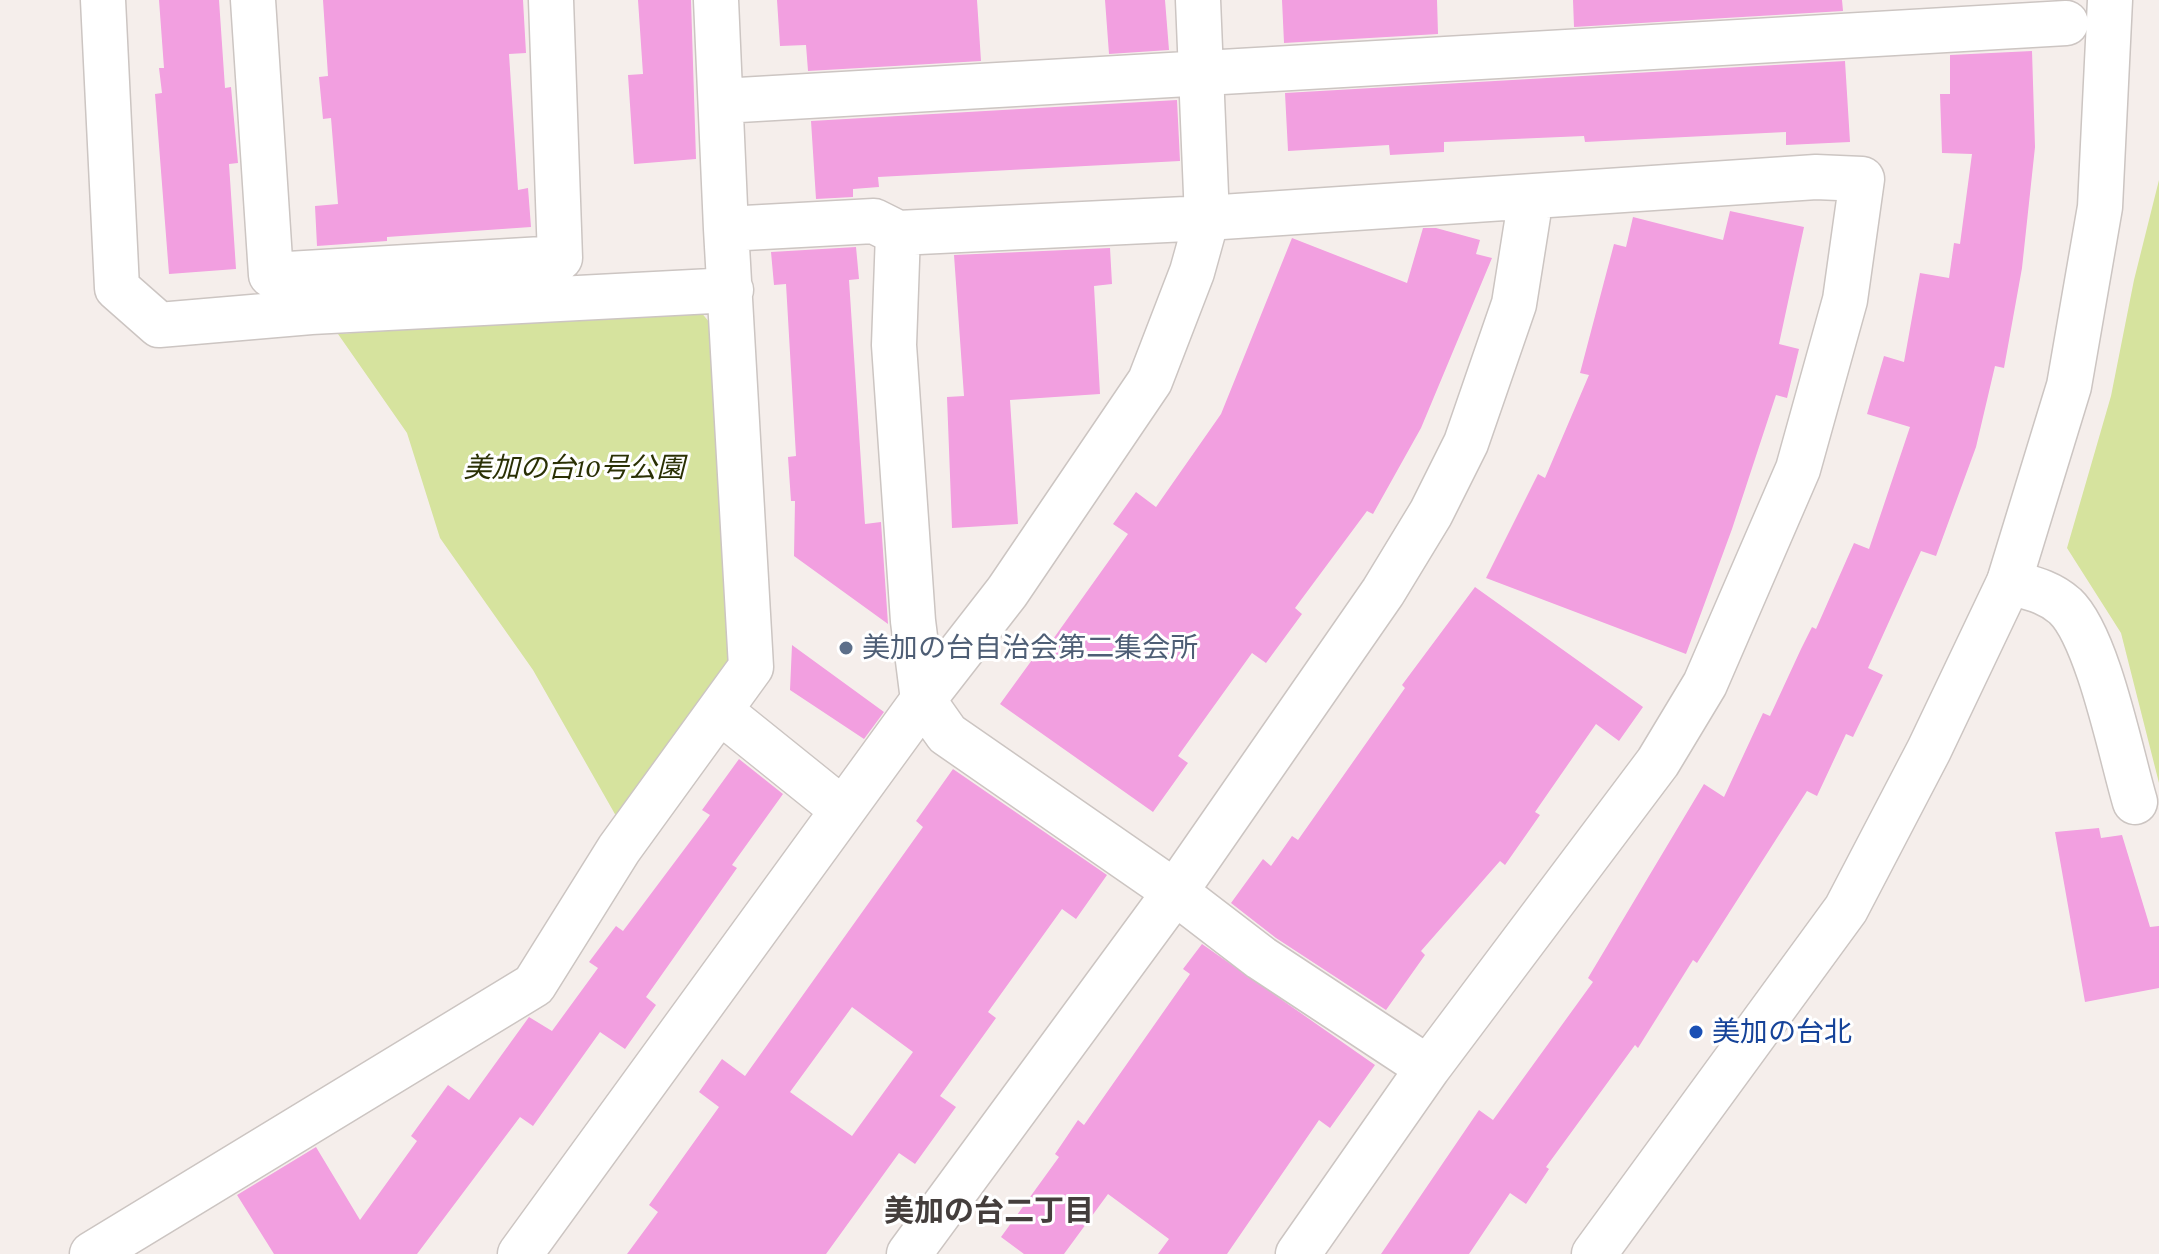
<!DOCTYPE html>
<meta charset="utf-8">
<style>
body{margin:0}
canvas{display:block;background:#f5eeeb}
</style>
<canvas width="2159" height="1254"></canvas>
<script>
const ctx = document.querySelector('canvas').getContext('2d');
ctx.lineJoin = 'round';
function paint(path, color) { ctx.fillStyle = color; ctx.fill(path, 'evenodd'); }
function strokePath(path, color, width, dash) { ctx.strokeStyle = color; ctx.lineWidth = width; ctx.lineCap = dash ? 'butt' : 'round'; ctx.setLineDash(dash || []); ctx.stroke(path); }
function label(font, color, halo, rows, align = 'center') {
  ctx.font = font + ' "Crimson Pro","Noto Sans JP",serif'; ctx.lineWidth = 6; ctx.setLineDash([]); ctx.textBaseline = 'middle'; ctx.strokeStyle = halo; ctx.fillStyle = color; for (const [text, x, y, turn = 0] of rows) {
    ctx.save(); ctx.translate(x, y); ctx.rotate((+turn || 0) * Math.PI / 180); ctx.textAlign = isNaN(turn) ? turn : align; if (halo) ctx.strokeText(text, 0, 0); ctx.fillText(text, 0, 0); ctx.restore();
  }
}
paint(new Path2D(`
 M 2159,180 L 2159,783 L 2121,633 L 2067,548 L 2111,396 L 2134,280 Z
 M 700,311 L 715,329 L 737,662 L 620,823 L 533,670 L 440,538 L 407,433 L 338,334 Z`), '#d6e39e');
paint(new Path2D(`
 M 159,0 L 219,0 L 225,88 L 231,87 L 238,163 L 229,164 L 236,269 L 169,274 L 155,94 L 162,93 L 159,68 L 164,68 Z
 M 323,0 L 523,0 L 526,53 L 509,54 L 518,190 L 528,188 L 531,227 L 387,237 L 387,241 L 317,246 L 315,206 L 338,204 L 331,118 L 323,119 L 319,77 L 328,76 Z
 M 638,0 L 691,0 L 696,159 L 634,164 L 628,75 L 643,74 Z
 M 777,0 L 977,0 L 981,61 L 808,71 L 806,45 L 780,46 Z
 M 1105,0 L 1165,0 L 1169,50 L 1109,54 Z
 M 1282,0 L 1437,0 L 1438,34 L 1284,43 Z
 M 1573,0 L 1842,0 L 1843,11 L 1574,27 Z
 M 2032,51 L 2035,147 L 2022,268 L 2004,368 L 1995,366 L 1976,447 L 1936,556 L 1921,551 L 1868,668 L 1883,675 L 1853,737 L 1846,734 L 1817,796 L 1807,791 L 1697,963 L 1693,960 L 1638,1048 L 1635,1045 L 1546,1167 L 1549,1169 L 1526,1204 L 1510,1193 L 1469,1254 L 1381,1254 L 1479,1110 L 1493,1120 L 1593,982 L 1588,978 L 1704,784 L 1724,797 L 1763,713 L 1770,716 L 1801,649 L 1812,627 L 1816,629 L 1854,543 L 1869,549 L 1910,427 L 1867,414 L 1884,356 L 1904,362 L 1920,273 L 1949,278 L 1954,243 L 1960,244 L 1972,154 L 1942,153 L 1940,94 L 1950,94 L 1950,55 Z
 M 1845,61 L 1850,142 L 1786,145 L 1786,132 L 1585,142 L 1584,136 L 1444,142 L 1444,152 L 1390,155 L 1389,145 L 1288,151 L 1285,93 Z
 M 1177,100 L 1180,161 L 878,177 L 879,187 L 853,189 L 853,197 L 816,199 L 811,121 Z
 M 1730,211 L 1804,227 L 1779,344 L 1799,349 L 1787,398 L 1776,395 L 1732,529 L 1686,654 L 1486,578 L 1538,474 L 1545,478 L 1589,375 L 1580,373 L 1614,244 L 1626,247 L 1633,217 L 1723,240 Z
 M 1423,228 L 1436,228 L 1480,240 L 1476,254 L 1492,258 L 1421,428 L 1373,514 L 1367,511 L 1295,608 L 1302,614 L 1266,663 L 1252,653 L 1178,756 L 1188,763 L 1153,812 L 1000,704 L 1037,653 L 1041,656 L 1128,534 L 1113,524 L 1136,492 L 1156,507 L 1221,414 L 1292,238 L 1407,283 Z
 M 856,247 L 859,279 L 849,280 L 865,524 L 881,522 L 888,624 L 794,556 L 795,501 L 791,501 L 788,457 L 796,456 L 786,284 L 774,285 L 771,252 Z
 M 1110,248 L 1112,284 L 1094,286 L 1100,394 L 1010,400 L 1018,524 L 952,528 L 947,397 L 964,396 L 954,255 Z
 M 1475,587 L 1643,707 L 1619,741 L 1596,724 L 1535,812 L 1540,815 L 1505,865 L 1500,861 L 1421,951 L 1425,955 L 1386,1010 L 1276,938 L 1231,903 L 1263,859 L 1271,866 L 1292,836 L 1298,840 L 1405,688 L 1402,685 Z
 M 792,645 L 884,712 L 864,739 L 790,690 Z
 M 739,759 L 783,794 L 732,865 L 737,868 L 646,997 L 656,1005 L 625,1049 L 600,1032 L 533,1126 L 520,1117 L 417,1254 L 274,1254 L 237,1195 L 316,1147 L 360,1220 L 417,1141 L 411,1136 L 448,1085 L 469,1100 L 529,1017 L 552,1031 L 598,968 L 589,962 L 616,926 L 623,931 L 710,815 L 702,810 Z
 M 953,769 L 1107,875 L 1076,919 L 1062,909 L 988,1012 L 996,1018 L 940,1096 L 956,1107 L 915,1164 L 899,1153 L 826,1254 L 627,1254 L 658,1212 L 649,1205 L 719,1107 L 699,1092 L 722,1059 L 745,1076 L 923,827 L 916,821 ZM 852,1007 L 913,1052 L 852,1136 L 790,1092 Z
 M 2099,828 L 2101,838 L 2122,835 L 2150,927 L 2159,926 L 2159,988 L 2085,1002 L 2055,832 Z
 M 1202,944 L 1375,1065 L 1330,1128 L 1319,1120 L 1227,1254 L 1158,1254 L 1169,1239 L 1108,1194 L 1064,1254 L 1024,1254 L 1001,1237 L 1059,1157 L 1055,1154 L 1078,1120 L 1084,1125 L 1190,974 L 1183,969 Z`), '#f29fe0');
const minor = new Path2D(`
 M 103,0 L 117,288 L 159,325 L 311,312 L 731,290
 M 253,0 L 271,275 L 560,258 L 551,0
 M 716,0 L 726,229
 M 722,101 L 2066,23
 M 2009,582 C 2030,588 2048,591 2065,606 C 2098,637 2121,755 2135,802
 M 720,711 L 843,810
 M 92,1254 L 534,985 L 619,849 L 751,667 L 726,229 L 874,221 L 898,233
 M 520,1254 L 923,700 L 1007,592 L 1150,381 L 1192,272 L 1207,218 L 1198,0
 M 909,1254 L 1175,892 L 1383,592 L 1431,513 L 1466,443 L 1514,304 L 1531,197
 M 1298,1254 L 1428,1068 L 1658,762 L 1705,684 L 1798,469 L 1845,300 L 1862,179 L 1816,177 L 1207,218 L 898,233 L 894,345 L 913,621 L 923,700 L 947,734 L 1175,892 L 1261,958 L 1428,1068`);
const tertiary = new Path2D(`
 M 1594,1254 L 1846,909 L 1929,750 L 2009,582 L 2069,386 L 2100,207 L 2110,0`);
strokePath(minor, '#ccc5c2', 47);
strokePath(tertiary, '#ccc5c2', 47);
strokePath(minor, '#fff', 44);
strokePath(tertiary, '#fff', 44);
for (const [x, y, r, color] of [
 [846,648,8,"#5c6f8a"],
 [1696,1032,8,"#1a4fb4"]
]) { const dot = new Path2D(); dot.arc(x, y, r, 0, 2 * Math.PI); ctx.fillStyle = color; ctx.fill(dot); strokePath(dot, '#fff', 3); }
label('italic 28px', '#2a3004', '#fff', [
 ["美加の台10号公園",574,468]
]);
label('28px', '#4e5e75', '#fff', [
 ["美加の台自治会第二集会所",862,648]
], 'left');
label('28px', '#164399', '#fff', [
 ["美加の台北",1712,1032]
], 'left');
label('bold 30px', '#443e3c', '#fff', [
 ["美加の台二丁目",989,1212]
]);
</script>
